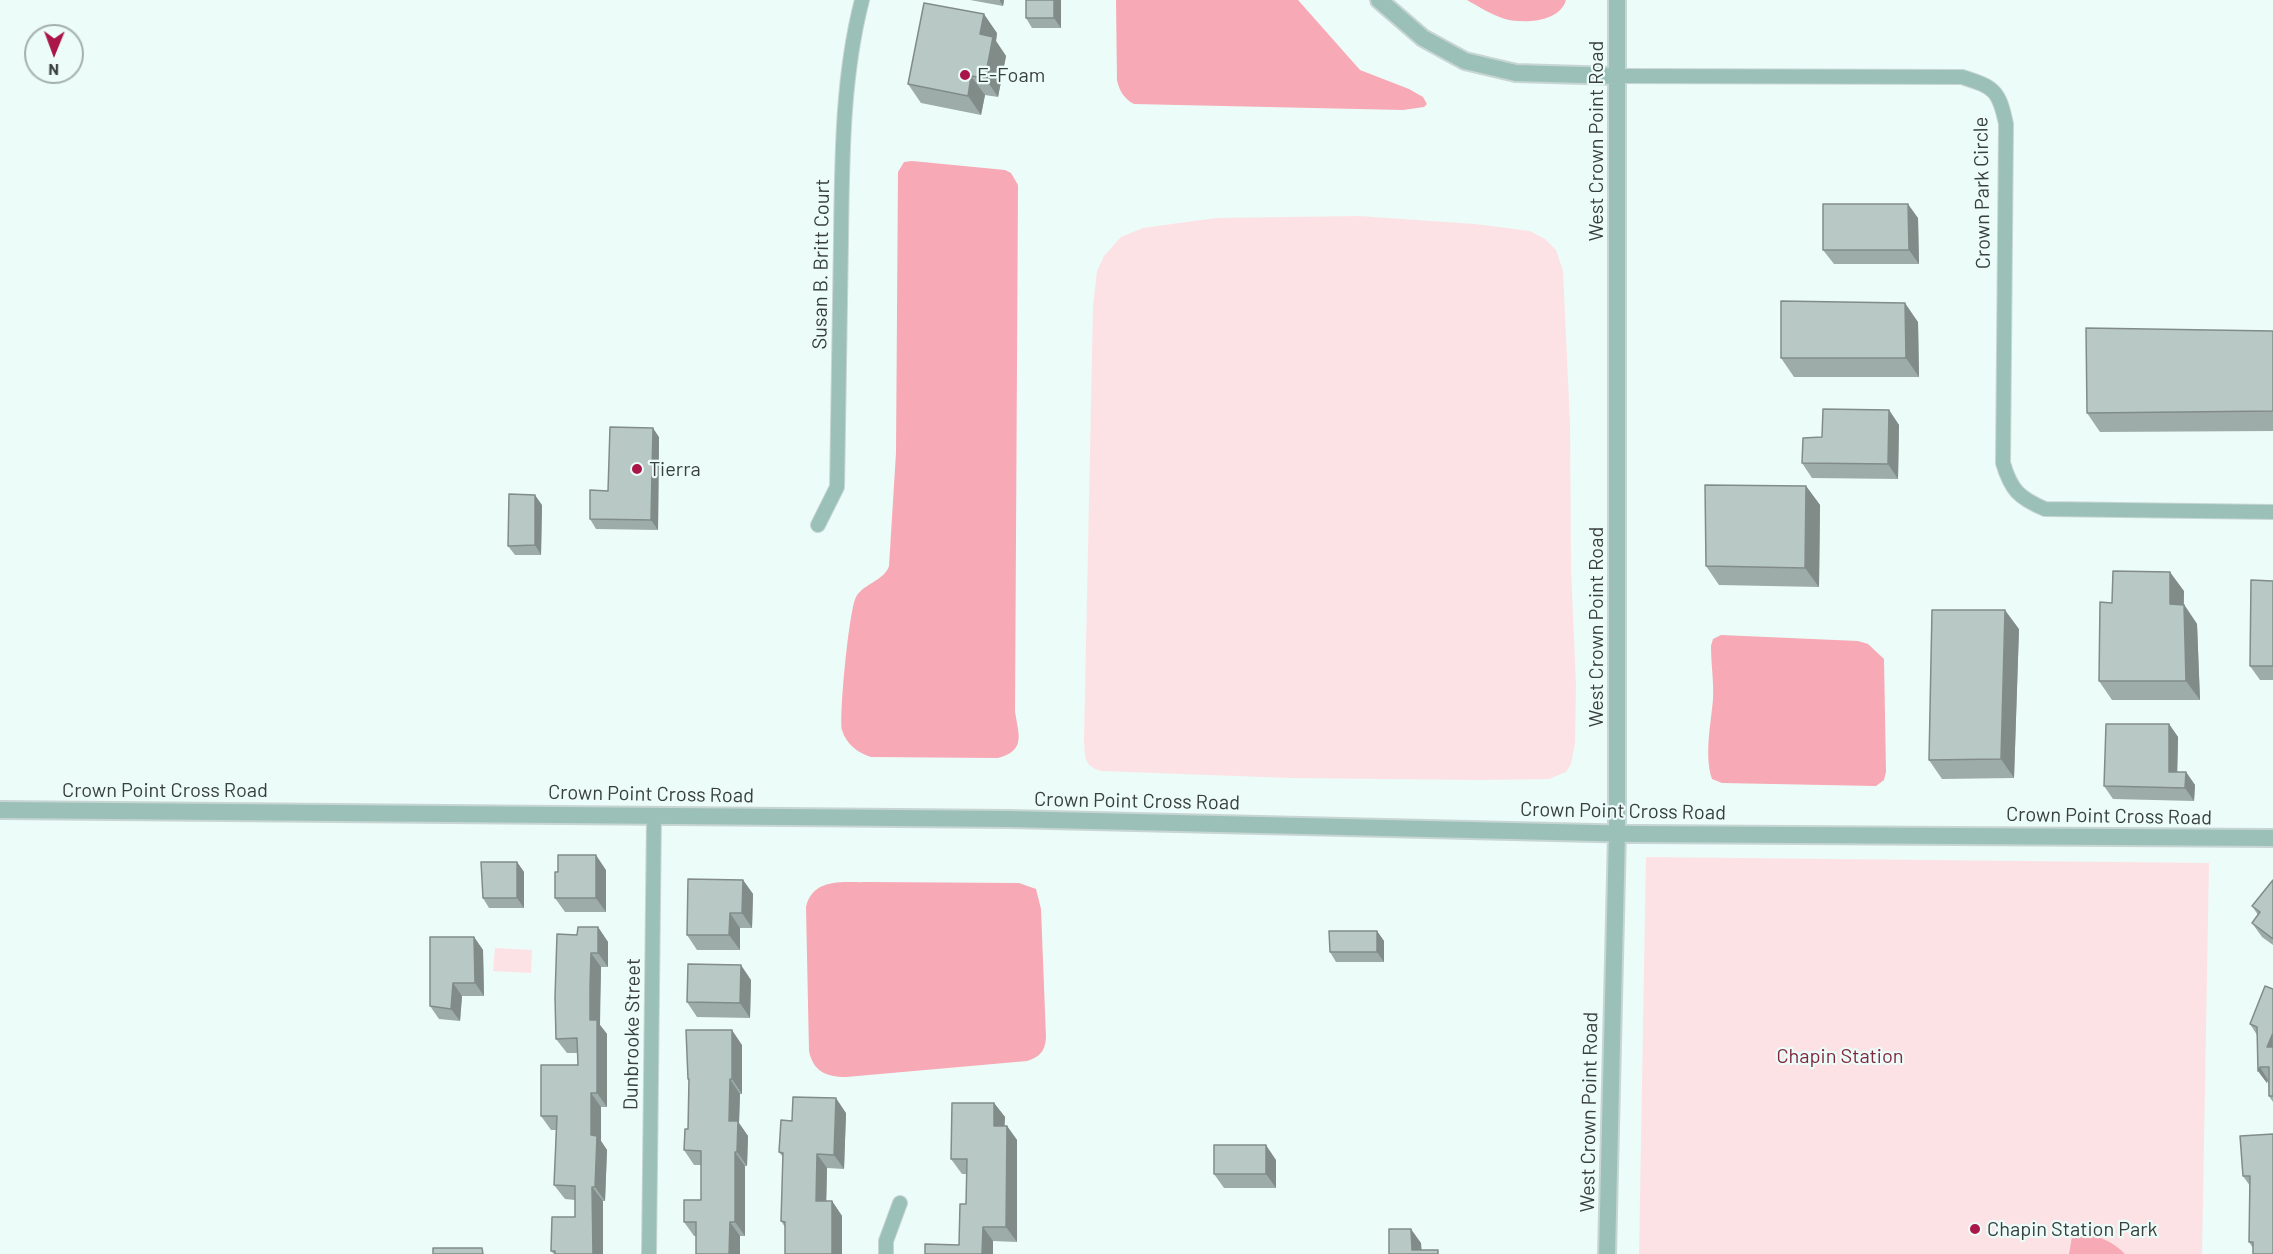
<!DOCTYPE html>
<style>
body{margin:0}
#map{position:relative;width:2273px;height:1254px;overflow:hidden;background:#ecfcf9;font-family:Barlow,sans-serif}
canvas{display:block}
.north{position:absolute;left:24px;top:24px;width:60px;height:60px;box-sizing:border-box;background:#ecfcf9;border:2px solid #a4b0ae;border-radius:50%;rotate:181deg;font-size:16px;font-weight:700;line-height:24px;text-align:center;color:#383f3d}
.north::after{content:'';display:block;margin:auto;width:21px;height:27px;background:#aa1648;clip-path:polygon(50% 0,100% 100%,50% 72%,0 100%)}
</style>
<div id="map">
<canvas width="2273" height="1254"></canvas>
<div class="north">N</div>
</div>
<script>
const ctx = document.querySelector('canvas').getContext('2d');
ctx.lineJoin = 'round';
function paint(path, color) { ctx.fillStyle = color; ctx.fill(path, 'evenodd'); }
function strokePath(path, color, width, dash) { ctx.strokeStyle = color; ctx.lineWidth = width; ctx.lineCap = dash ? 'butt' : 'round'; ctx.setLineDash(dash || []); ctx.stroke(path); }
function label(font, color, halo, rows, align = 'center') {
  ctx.font = font + ' Barlow,sans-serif'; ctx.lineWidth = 4.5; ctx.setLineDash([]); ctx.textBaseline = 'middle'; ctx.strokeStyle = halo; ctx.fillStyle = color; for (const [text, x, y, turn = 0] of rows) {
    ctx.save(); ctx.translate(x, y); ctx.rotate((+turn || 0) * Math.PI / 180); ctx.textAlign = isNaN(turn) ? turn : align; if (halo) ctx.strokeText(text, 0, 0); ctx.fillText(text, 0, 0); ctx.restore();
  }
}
paint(new Path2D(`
 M 1359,216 L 1475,224 L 1530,231 L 1545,239 L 1556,250 L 1563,271 L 1570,423 L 1571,570 L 1576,685 L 1575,743 L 1571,764 L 1566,772 L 1549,779 L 1479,780 L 1290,778 L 1101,771 C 1084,766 1085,758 1084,741 L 1093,307 L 1097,271 L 1104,256 L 1121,237 L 1143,228 L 1216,218 Z
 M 1646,857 L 2209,863 L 2202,1254 L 1639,1254 Z
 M 495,948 L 532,950 L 531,973 L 493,971 Z`), '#fde2e5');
paint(new Path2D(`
 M 1116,0 L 1298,0 L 1360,70 L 1409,89 L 1423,97 L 1427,104 L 1424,107 L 1403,110 L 1134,104 C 1124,99 1119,90 1117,80 Z
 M 1467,0 L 1566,0 C 1560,22 1524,24 1505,19 C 1492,15 1479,7 1467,0 Z
 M 912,161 L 1005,170 L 1011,173 L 1018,185 L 1015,711 C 1018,734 1027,750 998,758 L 871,757 C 858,753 846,744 842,730 C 839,716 849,610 856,597 C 864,583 884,581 889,566 L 896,453 L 898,172 L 904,162 Z
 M 1721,635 L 1858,641 L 1868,644 L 1884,659 L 1886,772 L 1884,780 L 1876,786 L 1722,783 L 1712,779 C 1704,755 1711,724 1713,699 C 1714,682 1711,664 1711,646 L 1713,639 Z
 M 868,882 L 1019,883 L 1036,889 L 1041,909 L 1046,1038 C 1045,1052 1039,1057 1027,1061 L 846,1077 C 826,1077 813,1071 809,1051 L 806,907 C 813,877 844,883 868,882 Z
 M 2081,1232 C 2097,1235 2114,1242 2125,1254 L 2069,1254 L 2072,1237 Z`), '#f7a9b5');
const minor = new Path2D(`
 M 1617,76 L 1962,77 C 1994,87 1999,90 2006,124 L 2003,463 C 2011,490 2019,498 2045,509 L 2273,512
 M 818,525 L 837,487 C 839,405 840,323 841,240 C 842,161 842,77 862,0
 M 649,1254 L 654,815
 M 886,1254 L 886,1241 L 900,1203`);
const tertiary = new Path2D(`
 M 1379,0 L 1423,38 L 1465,61 L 1516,73 L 1617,76
 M 0,810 L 1009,819 L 1637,834 L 2273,838
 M 1607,1254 L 1617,833 L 1617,0`);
strokePath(minor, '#c8d6d3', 16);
strokePath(tertiary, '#c8d6d3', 20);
strokePath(minor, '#9bc0b8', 14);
strokePath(tertiary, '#9bc0b8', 16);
paint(new Path2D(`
 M 970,0 L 1004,0 L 1003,6 Z
 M 1026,0 L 1061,0 L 1061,28 L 1032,28 L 1026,18 Z
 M 997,33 L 996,41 L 1006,56 L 998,97 L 985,95 L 981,115 L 921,103 L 908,84 Z
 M 1918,218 L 1919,264 L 1834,264 L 1823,250 Z
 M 1918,322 L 1919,377 L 1794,377 L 1781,358 Z
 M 2273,331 L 2273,431 L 2100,432 L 2087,413 Z
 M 1889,410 L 1899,425 L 1898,479 L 1812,478 L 1802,463 L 1822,437 Z
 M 659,437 L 658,530 L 596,529 L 590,519 L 608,491 Z
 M 1806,486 L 1820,505 L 1819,587 L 1719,585 L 1706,566 Z
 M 542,505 L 541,555 L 515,555 L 508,546 Z
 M 2273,581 L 2273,680 L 2260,680 L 2250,666 Z
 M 2184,591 L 2184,604 L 2197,624 L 2200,700 L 2112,700 L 2099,681 L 2112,603 Z
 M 2019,629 L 2014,778 L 1942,779 L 1929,760 Z
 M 2169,724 L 2178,737 L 2177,772 L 2186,772 L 2195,785 L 2194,801 L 2113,799 L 2104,786 Z
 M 517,862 L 524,872 L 524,908 L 489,908 L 483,898 Z
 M 606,870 L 606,912 L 565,912 L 555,898 Z
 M 743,880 L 753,894 L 752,928 L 740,928 L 740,950 L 697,950 L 687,935 Z
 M 2273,880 L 2273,945 L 2262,937 L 2252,923 L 2258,915 L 2252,906 Z
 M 598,927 L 608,942 L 608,967 L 601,967 L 600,1001 L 600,1025 L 607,1034 L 607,1107 L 601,1107 L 601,1141 L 607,1150 L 605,1201 L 603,1201 L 603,1254 L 554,1254 L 551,1251 L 575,1217 L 575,1200 L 565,1199 L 554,1185 L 556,1130 L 551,1130 L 541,1116 L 578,1065 L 577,1053 L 567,1053 L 556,1039 L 577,935 Z
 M 1377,931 L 1384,941 L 1384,962 L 1336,962 L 1330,952 Z
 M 474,937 L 483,950 L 484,996 L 462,996 L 460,1021 L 439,1019 L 430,1006 Z
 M 751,980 L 750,1018 L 697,1017 L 687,1002 Z
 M 2273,989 L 2273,1102 L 2269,1096 L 2268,1080 L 2267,1083 L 2258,1071 L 2257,1035 L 2250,1024 Z
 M 742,1045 L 742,1094 L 740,1094 L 739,1123 L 748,1136 L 747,1166 L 745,1166 L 745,1236 L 694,1236 L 684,1222 L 701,1200 L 701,1165 L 694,1165 L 684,1150 L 688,1129 L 689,1082 L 688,1079 Z
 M 994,1103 L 1005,1117 L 1004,1126 L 1007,1126 L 1017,1140 L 1017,1242 L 993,1241 L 993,1254 L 925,1254 L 959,1245 L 966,1204 L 967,1174 L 962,1174 L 951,1159 Z
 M 846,1113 L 844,1169 L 827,1168 L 826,1201 L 832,1201 L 842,1216 L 842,1254 L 785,1254 L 785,1227 L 781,1221 L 783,1157 L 779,1152 L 792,1121 Z
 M 2240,1136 L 2273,1254 L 2253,1248 L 2249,1242 L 2250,1186 L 2243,1176 Z
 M 1276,1160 L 1276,1188 L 1224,1188 L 1214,1174 Z`), '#9eaca9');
paint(new Path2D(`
 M 1000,0 L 1004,0 L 1003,6 L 1000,1 Z
 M 1054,0 L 1061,0 L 1061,28 L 1054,18 Z
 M 984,14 L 997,33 L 996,41 L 1006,56 L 998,97 L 985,78 L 980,34 Z
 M 971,76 L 985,95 L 981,115 L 968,96 Z
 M 1908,204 L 1918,218 L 1919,264 L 1909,250 Z
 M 1905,303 L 1918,322 L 1919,377 L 1906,358 Z
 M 1889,410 L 1899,425 L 1898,479 L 1888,464 Z
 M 653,428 L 659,437 L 658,530 L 651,520 Z
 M 1806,486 L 1820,505 L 1819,587 L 1805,568 Z
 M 535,495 L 542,505 L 541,555 L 535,545 Z
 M 2170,572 L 2184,591 L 2183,623 L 2170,604 Z
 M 2184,605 L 2197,624 L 2200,700 L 2186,681 Z
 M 2005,610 L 2019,629 L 2014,778 L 2001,759 Z
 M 2169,724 L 2178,737 L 2177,784 L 2169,772 Z
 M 2186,772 L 2195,785 L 2194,801 L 2185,788 Z
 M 596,855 L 606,870 L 606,912 L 596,898 Z
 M 517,862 L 524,872 L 524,908 L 517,898 Z
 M 743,880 L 753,894 L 752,928 L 742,913 Z
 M 730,913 L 740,928 L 740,950 L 729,935 Z
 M 598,927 L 608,942 L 608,967 L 598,953 Z
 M 1377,931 L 1384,941 L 1384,962 L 1377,952 Z
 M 474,937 L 483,950 L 484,996 L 475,983 Z
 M 591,953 L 601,967 L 600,1025 L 607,1034 L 607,1107 L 597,1093 L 590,1020 L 590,987 Z
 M 741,965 L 751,980 L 750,1018 L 740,1003 Z
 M 453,983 L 462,996 L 460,1021 L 451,1009 Z
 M 732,1030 L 742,1045 L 742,1094 L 732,1079 Z
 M 2273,1033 L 2273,1055 L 2267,1047 Z
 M 2260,1067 L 2268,1080 L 2267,1083 L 2258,1071 Z
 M 730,1079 L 740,1094 L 739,1123 L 748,1136 L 747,1166 L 737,1152 L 729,1121 Z
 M 591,1093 L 601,1107 L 601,1141 L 607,1150 L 605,1201 L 595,1187 L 591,1135 Z
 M 836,1098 L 846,1113 L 844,1169 L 834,1155 Z
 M 994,1103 L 1005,1117 L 1004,1140 L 994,1126 Z
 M 1007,1126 L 1017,1140 L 1017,1242 L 1006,1227 Z
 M 1266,1145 L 1276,1160 L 1276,1188 L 1266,1174 Z
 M 735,1152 L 745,1166 L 745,1236 L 735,1222 Z
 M 817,1154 L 827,1168 L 826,1215 L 816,1201 Z
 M 592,1187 L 603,1201 L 603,1254 L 593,1254 Z
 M 832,1201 L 842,1216 L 842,1254 L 832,1254 Z
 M 730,1222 L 740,1236 L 740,1254 L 729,1254 Z
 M 983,1227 L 993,1241 L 993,1254 L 982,1254 Z
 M 1411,1229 L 1421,1243 L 1422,1254 L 1412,1250 Z`), '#818c89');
const building = new Path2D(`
 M 1026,0 L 1054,0 L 1054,18 L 1026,18 Z
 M 924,3 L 984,14 L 980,34 L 993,37 L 985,78 L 971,76 L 968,96 L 908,84 Z
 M 1823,204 L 1908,204 L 1909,250 L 1823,250 Z
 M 1781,301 L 1905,303 L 1906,358 L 1781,358 Z
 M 2086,328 L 2273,331 L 2273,411 L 2087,413 Z
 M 1823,409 L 1889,410 L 1888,464 L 1802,463 L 1803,438 L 1822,437 Z
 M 610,427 L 653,428 L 651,520 L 590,519 L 590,490 L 608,491 Z
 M 1705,485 L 1806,486 L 1805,568 L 1706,566 Z
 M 509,494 L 535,495 L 535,545 L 508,546 Z
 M 2113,571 L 2170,572 L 2170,604 L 2184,605 L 2186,681 L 2099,681 L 2100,602 L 2112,603 Z
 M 2251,580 L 2273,581 L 2273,666 L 2250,666 Z
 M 1932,610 L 2005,610 L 2001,759 L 1929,760 Z
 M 2106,724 L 2169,724 L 2169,772 L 2186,772 L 2185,788 L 2104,786 Z
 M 558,855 L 596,855 L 596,898 L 555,898 L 555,872 L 558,872 Z
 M 481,862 L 517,862 L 517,898 L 483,898 Z
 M 688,879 L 743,880 L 742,913 L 730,913 L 729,935 L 687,935 Z
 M 2273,880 L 2273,939 L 2252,923 L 2260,912 L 2252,906 Z
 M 578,927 L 598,927 L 598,953 L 591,953 L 590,987 L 590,1020 L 597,1020 L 597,1093 L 591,1093 L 591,1135 L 597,1136 L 595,1187 L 592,1187 L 593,1254 L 555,1254 L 555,1251 L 551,1251 L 552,1217 L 575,1217 L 575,1186 L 554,1185 L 557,1116 L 541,1116 L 541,1065 L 578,1065 L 577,1038 L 556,1039 L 555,997 L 557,934 L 577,935 Z
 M 1329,931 L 1377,931 L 1377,952 L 1330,952 Z
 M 430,937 L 474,937 L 475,983 L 453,983 L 451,1009 L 430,1006 Z
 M 688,964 L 741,965 L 740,1003 L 687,1002 Z
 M 2265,986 L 2273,989 L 2273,1033 L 2267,1047 L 2273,1047 L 2273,1096 L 2269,1096 L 2269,1067 L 2260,1067 L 2258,1071 L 2257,1027 L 2250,1024 Z
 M 686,1030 L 732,1030 L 732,1079 L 730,1079 L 729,1121 L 738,1121 L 737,1152 L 735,1152 L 735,1222 L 730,1222 L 729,1254 L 696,1254 L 696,1222 L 684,1222 L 684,1200 L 701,1200 L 701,1151 L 684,1150 L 685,1129 L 688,1129 L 689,1079 L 688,1079 Z
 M 793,1097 L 836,1098 L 834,1155 L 817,1154 L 816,1201 L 832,1201 L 832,1254 L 785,1254 L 785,1222 L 781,1221 L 783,1153 L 779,1152 L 781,1120 L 792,1121 Z
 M 952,1103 L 994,1103 L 994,1126 L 1007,1126 L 1006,1227 L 983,1227 L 982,1254 L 925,1254 L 925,1244 L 959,1245 L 960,1204 L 966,1204 L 967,1159 L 951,1159 Z
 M 2273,1134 L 2273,1254 L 2253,1254 L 2253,1242 L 2249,1242 L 2250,1176 L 2243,1176 L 2240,1136 Z
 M 1214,1145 L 1266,1145 L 1266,1174 L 1214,1174 Z
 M 1389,1229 L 1411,1229 L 1412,1250 L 1438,1250 L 1438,1254 L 1389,1254 Z
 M 433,1248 L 482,1248 L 483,1254 L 433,1254 Z`);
paint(building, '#b8c8c4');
strokePath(building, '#818c89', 1.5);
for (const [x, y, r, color] of [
 [965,75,6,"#aa1648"],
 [637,469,6,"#aa1648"],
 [1975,1229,6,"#aa1648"]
]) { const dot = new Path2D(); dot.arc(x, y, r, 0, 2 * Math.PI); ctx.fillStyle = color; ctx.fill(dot); strokePath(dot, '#ecfcf9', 2); }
label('20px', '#383f3d', '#ecfcf9', [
 ["E-Foam",977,75],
 ["Tierra",649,469],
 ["Chapin Station Park",1987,1229]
], 'left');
label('20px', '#383f3d', '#ecfcf9', [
 ["West Crown Point Road",1596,141,-90],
 ["Crown Park Circle",1982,193,-91],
 ["Susan B. Britt Court",821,264,-89],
 ["West Crown Point Road",1596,627,-90],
 ["Crown Point Cross Road",165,790],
 ["Crown Point Cross Road",651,794,1],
 ["Crown Point Cross Road",1137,801,1],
 ["Crown Point Cross Road",1623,811,1],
 ["Crown Point Cross Road",2109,816,1],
 ["Dunbrooke Street",632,1034,-89],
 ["West Crown Point Road",1589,1112,-89]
]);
label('20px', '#81283e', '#ecfcf9', [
 ["Chapin Station",1840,1056]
]);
</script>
